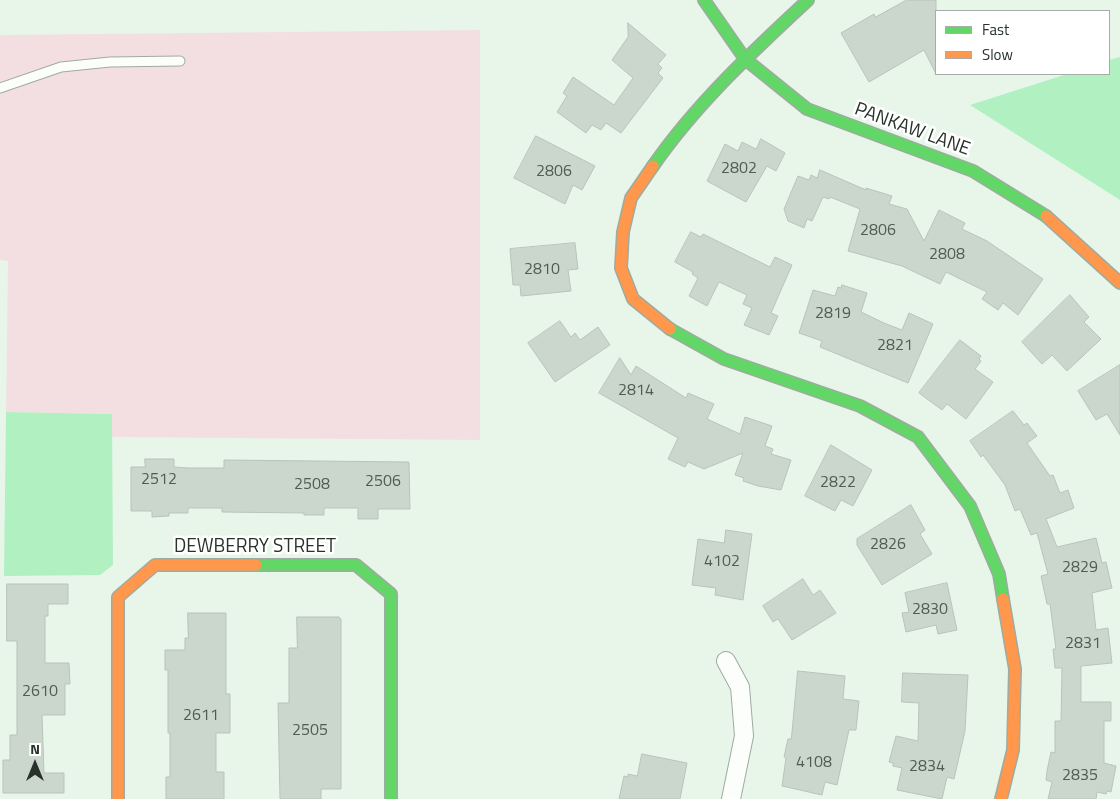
<!DOCTYPE html>
<style>
body{margin:0}
#map{position:relative;width:1120px;height:799px;overflow:hidden;background:#e8f6ea;font-family:"Titillium Web",sans-serif}
canvas{display:block}
.legend{position:absolute;left:935px;top:10px;width:175px;height:65px;box-sizing:border-box;background:#fff;border:1px solid #a9adaa;margin:0;padding:6px 9px;list-style:none;font-size:15px;color:#28322a}
.legend li{display:flex;align-items:center;gap:10px;height:25px}
.legend b{width:25px;border:1px solid #a9adaa}
.north{position:absolute;left:10px;top:739px;width:50px;height:50px;-webkit-text-stroke:4px #fff;paint-order:stroke;rotate:0deg;font-size:14px;font-weight:700;line-height:20px;text-align:center;color:#28322a}
.north::after{content:'';display:block;margin:auto;width:18px;height:22px;background:#28322a;clip-path:polygon(50% 0,100% 100%,50% 72%,0 100%)}
</style>
<div id="map">
<canvas width="1120" height="799"></canvas>
<ul class="legend">
<li><b style="height:6px;background:#63d668"></b>Fast</li>
<li><b style="height:6px;background:#ff974d"></b>Slow</li>
</ul>
<div class="north">N</div>
</div>
<script>
const ctx = document.querySelector('canvas').getContext('2d');
ctx.lineJoin = 'round';
function paint(path, color) { ctx.fillStyle = color; ctx.fill(path, 'evenodd'); }
function strokePath(path, color, width, dash) { ctx.strokeStyle = color; ctx.lineWidth = width; ctx.lineCap = dash ? 'butt' : 'round'; ctx.setLineDash(dash || []); ctx.stroke(path); }
function label(font, color, halo, rows, align = 'center') {
  ctx.font = font + ' "Titillium Web",sans-serif'; ctx.lineWidth = 5; ctx.setLineDash([]); ctx.textBaseline = 'middle'; ctx.strokeStyle = halo; ctx.fillStyle = color; for (const [text, x, y, turn = 0] of rows) {
    ctx.save(); ctx.translate(x, y); ctx.rotate((+turn || 0) * Math.PI / 180); ctx.textAlign = isNaN(turn) ? turn : align; if (halo) ctx.strokeText(text, 0, 0); ctx.fillText(text, 0, 0); ctx.restore();
  }
}
paint(new Path2D(`
 M 480,30 L 480,440 L 112,437 L 111,414 L 6,412 L 8,261 L 0,260 L 0,35 Z`), '#f3dfe2');
paint(new Path2D(`
 M 1120,57 L 1120,200 L 970,105 L 1067,74 L 1109,74 L 1109,60 Z
 M 6,412 L 112,414 L 113,565 L 100,575 L 4,576 Z`), '#b1f0c1');
const building = new Path2D(`
 M 907,0 L 936,0 L 936,74 L 924,50 L 869,82 L 841,33 L 874,14 L 875,17 Z
 M 628,23 L 666,55 L 658,64 L 662,68 L 658,73 L 663,78 L 621,133 L 606,123 L 601,130 L 592,125 L 586,133 L 557,112 L 567,96 L 563,93 L 573,77 L 614,105 L 633,78 L 612,60 L 628,37 Z
 M 536,136 L 595,166 L 582,190 L 573,185 L 565,204 L 514,178 Z
 M 761,139 L 785,153 L 776,171 L 767,166 L 746,202 L 707,181 L 725,144 L 738,151 L 742,142 L 756,149 Z
 M 820,170 L 866,190 L 866,188 L 892,196 L 889,204 L 907,209 L 924,241 L 939,210 L 965,223 L 962,229 L 987,241 L 1043,279 L 1018,315 L 1003,303 L 998,310 L 982,299 L 987,292 L 946,272 L 940,284 L 902,266 L 848,251 L 860,209 L 830,197 L 829,199 L 823,197 L 812,221 L 807,219 L 804,228 L 788,221 L 784,209 L 798,176 L 809,180 L 811,175 L 817,178 Z
 M 691,232 L 701,237 L 703,234 L 770,267 L 775,257 L 792,265 L 771,313 L 778,316 L 769,335 L 744,325 L 752,308 L 743,304 L 747,295 L 719,282 L 707,306 L 689,296 L 698,278 L 692,274 L 693,272 L 675,262 Z
 M 575,243 L 578,269 L 568,270 L 571,291 L 521,296 L 520,285 L 513,285 L 510,249 Z
 M 842,285 L 867,293 L 861,312 L 884,323 L 902,330 L 909,313 L 933,324 L 908,383 L 820,347 L 822,341 L 799,333 L 813,290 L 835,296 L 838,287 L 841,288 Z
 M 1070,295 L 1089,317 L 1084,322 L 1101,339 L 1067,371 L 1052,355 L 1042,364 L 1022,342 Z
 M 560,321 L 571,337 L 575,333 L 580,340 L 598,327 L 610,345 L 555,382 L 528,343 Z
 M 960,340 L 981,356 L 979,359 L 981,361 L 975,369 L 993,382 L 966,419 L 947,404 L 942,410 L 919,393 Z
 M 620,358 L 631,375 L 636,366 L 686,398 L 688,393 L 714,404 L 707,419 L 740,434 L 745,417 L 772,426 L 765,446 L 773,449 L 771,454 L 791,460 L 781,490 L 758,486 L 743,481 L 744,478 L 735,475 L 743,453 L 704,469 L 688,462 L 685,467 L 668,459 L 678,438 L 599,393 Z
 M 1120,365 L 1120,435 L 1107,414 L 1096,420 L 1078,391 Z
 M 1013,411 L 1024,425 L 1027,423 L 1037,436 L 1027,443 L 1050,476 L 1053,475 L 1060,493 L 1068,490 L 1074,508 L 1046,519 L 1057,547 L 1096,538 L 1102,563 L 1106,562 L 1112,588 L 1092,593 L 1096,630 L 1108,628 L 1112,663 L 1081,666 L 1081,702 L 1111,702 L 1111,721 L 1104,721 L 1104,763 L 1116,766 L 1111,792 L 1107,791 L 1106,794 L 1097,792 L 1096,799 L 1048,799 L 1052,782 L 1046,780 L 1047,771 L 1051,752 L 1055,753 L 1055,721 L 1061,721 L 1062,668 L 1055,668 L 1053,649 L 1056,649 L 1050,604 L 1047,604 L 1041,576 L 1048,574 L 1037,533 L 1031,535 L 1020,509 L 1015,511 L 1005,485 L 983,455 L 981,457 L 970,441 Z
 M 831,445 L 872,470 L 853,506 L 841,500 L 835,511 L 805,496 Z
 M 145,459 L 174,459 L 174,467 L 188,468 L 224,468 L 224,460 L 409,462 L 410,509 L 378,509 L 378,519 L 358,519 L 358,508 L 324,508 L 324,515 L 304,515 L 304,513 L 222,512 L 222,508 L 188,508 L 188,513 L 169,513 L 169,516 L 152,517 L 152,511 L 131,511 L 131,467 L 145,467 Z
 M 911,505 L 925,530 L 920,534 L 932,554 L 882,585 L 857,545 L 857,539 Z
 M 726,530 L 752,534 L 743,600 L 715,595 L 716,588 L 692,585 L 698,539 L 724,543 Z
 M 803,579 L 813,595 L 820,590 L 836,613 L 792,640 L 778,619 L 773,622 L 763,606 Z
 M 947,583 L 957,630 L 938,634 L 936,625 L 906,632 L 902,613 L 909,612 L 905,593 Z
 M 7,584 L 68,584 L 68,604 L 48,604 L 48,616 L 45,616 L 45,663 L 69,663 L 70,684 L 65,684 L 65,715 L 42,715 L 44,773 L 64,773 L 64,793 L 3,793 L 3,760 L 10,760 L 10,735 L 17,735 L 17,641 L 7,641 Z
 M 188,613 L 226,613 L 226,694 L 230,694 L 230,733 L 216,733 L 216,772 L 224,772 L 224,799 L 166,799 L 166,777 L 170,777 L 170,733 L 168,733 L 168,670 L 165,670 L 165,650 L 185,650 L 185,638 L 188,638 Z
 M 297,617 L 339,617 L 341,619 L 341,789 L 321,789 L 321,799 L 280,799 L 278,703 L 289,703 L 289,648 L 297,648 Z
 M 798,671 L 845,676 L 843,699 L 859,701 L 856,730 L 849,730 L 837,785 L 825,782 L 822,795 L 782,786 L 786,758 L 784,757 L 788,739 L 791,739 Z
 M 903,673 L 968,675 L 965,731 L 954,779 L 947,777 L 942,799 L 897,790 L 902,768 L 893,766 L 893,763 L 889,762 L 896,736 L 918,741 L 919,703 L 902,702 Z
 M 642,754 L 687,763 L 680,799 L 619,799 L 624,776 L 628,777 L 628,774 L 637,776 Z`);
paint(building, '#cbd7cd');
strokePath(building, '#b8c3ba', 1);
const lane = new Path2D(`
 M 0,88 L 61,67 L 110,62 L 180,61`);
const street = new Path2D(`
 M 726,661 L 740,687 L 744,736 L 731,799`);
const fast = new Path2D(`
 M 704,0 L 745,59 L 807,109 L 973,171 L 1046,216
 M 653,166 C 696,104 753,51 808,0
 M 670,329 L 724,359 L 860,406 L 918,437 L 970,506 L 999,574 L 1003,599
 M 256,565 L 356,565 L 391,594 L 391,799`);
const slow = new Path2D(`
 M 653,166 L 631,198 L 623,232 L 621,268 L 633,299 L 670,329
 M 1046,216 L 1120,283
 M 118,799 L 118,597 L 155,565 L 256,565
 M 1001,799 L 1013,750 L 1015,669 L 1003,599`);
strokePath(lane, '#9faaa1', 11);
strokePath(street, '#9faaa1', 20);
strokePath(fast, '#9faaa1', 14);
strokePath(slow, '#9faaa1', 14);
strokePath(lane, '#fcfefc', 9);
strokePath(street, '#fcfefc', 18);
strokePath(fast, '#63d668', 11);
strokePath(slow, '#ff974d', 11);
label('16px', '#515b53', null, [
 ["2802",739,169],
 ["2806",554,172],
 ["2806",878,231],
 ["2808",947,255],
 ["2810",542,270],
 ["2819",833,314],
 ["2821",895,346],
 ["2814",636,391],
 ["2512",159,480],
 ["2506",383,482],
 ["2822",838,483],
 ["2508",312,485],
 ["2826",888,545],
 ["4102",722,562],
 ["2829",1080,568],
 ["2830",930,610],
 ["2831",1083,644],
 ["2610",40,692],
 ["2611",201,716],
 ["2505",310,731],
 ["4108",814,763],
 ["2834",927,767],
 ["2835",1080,776]
]);
label('19px', '#28322a', '#fff', [
 ["PANKAW LANE",912,130,20],
 ["DEWBERRY STREET",255,547]
]);
</script>
